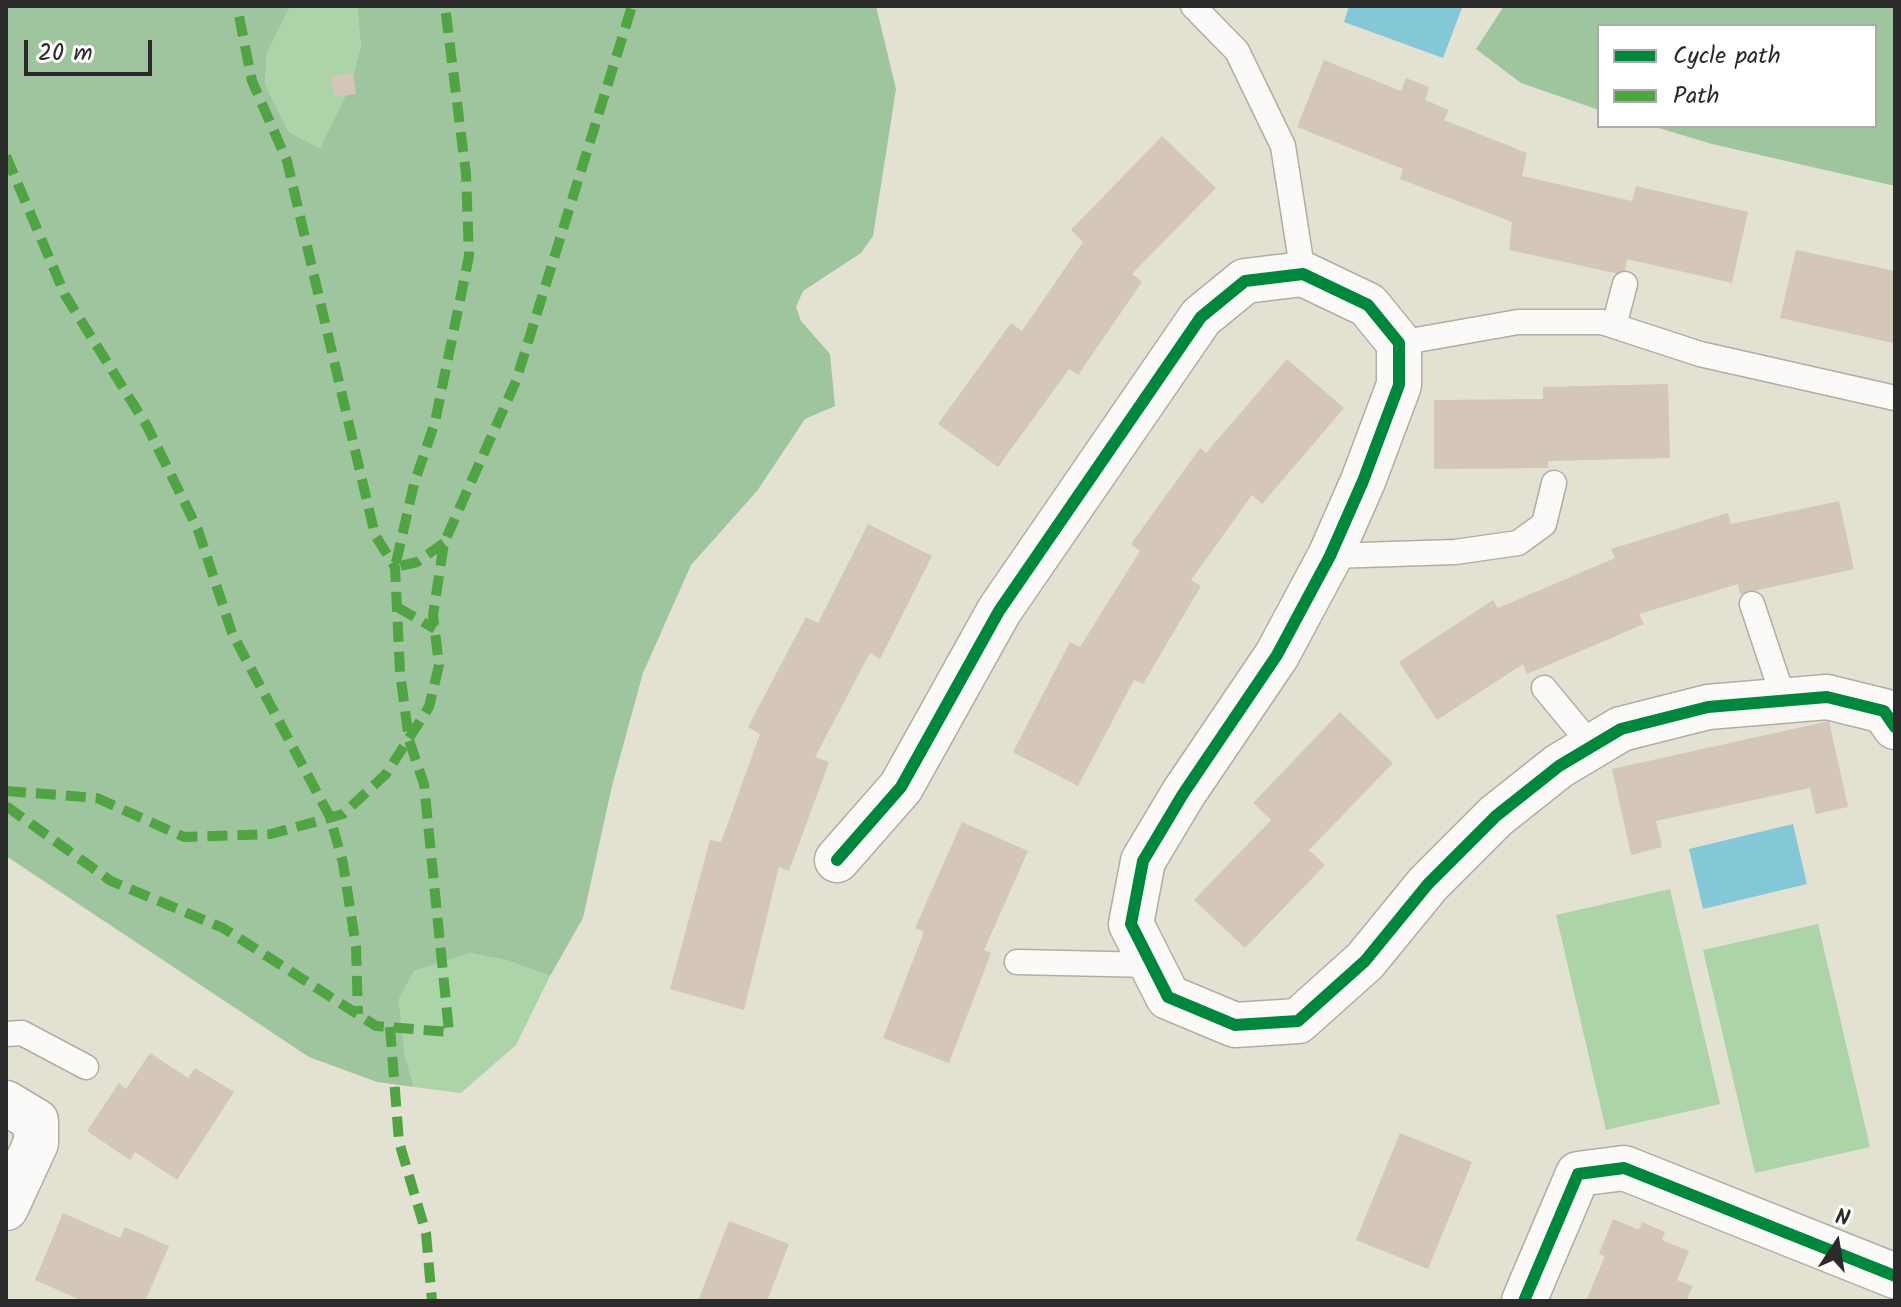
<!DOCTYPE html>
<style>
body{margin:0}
#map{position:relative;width:1901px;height:1307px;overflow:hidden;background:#e3e1d2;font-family:Kalam,sans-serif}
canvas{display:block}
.frame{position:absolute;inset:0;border:8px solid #2b2b2b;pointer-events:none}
.legend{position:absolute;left:1597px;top:24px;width:280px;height:104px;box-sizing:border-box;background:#fff;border:2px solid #aaa;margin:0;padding:10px 14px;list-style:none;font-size:24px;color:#2b2b2b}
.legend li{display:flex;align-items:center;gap:16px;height:40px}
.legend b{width:40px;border:2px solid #aaa}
.north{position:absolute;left:1797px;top:1203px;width:80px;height:80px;-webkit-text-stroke:6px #fff;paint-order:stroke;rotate:12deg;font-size:22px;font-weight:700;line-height:32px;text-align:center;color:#2b2b2b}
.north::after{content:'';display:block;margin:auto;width:28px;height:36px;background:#2b2b2b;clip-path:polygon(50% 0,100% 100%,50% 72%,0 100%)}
.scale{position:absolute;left:24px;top:40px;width:128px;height:36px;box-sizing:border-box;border:4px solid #2b2b2b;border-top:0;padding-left:10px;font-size:24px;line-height:28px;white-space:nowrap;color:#2b2b2b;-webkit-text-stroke:6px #fff;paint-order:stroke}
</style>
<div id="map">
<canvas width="1901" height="1307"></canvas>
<div class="frame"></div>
<ul class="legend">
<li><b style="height:10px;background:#00873e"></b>Cycle path</li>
<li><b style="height:10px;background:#51a443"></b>Path</li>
</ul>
<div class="north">N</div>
<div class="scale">20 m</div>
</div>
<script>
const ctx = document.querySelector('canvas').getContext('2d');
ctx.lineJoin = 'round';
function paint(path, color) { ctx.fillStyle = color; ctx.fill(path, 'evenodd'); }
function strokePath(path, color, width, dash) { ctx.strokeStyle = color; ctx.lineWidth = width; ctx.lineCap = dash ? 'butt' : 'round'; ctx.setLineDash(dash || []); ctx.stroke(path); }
paint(new Path2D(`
 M 290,6 L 357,6 L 361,46 L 350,86 L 320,148 L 289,132 L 265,84 L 267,53 Z
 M 1670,889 L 1720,1104 L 1606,1130 L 1556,915 Z
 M 1818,924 L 1870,1147 L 1755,1173 L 1703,950 Z
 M 470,953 L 506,960 L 550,976 L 516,1045 L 461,1093 L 414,1087 L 405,1056 L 399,999 L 414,971 Z`), '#add4a9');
paint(new Path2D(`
 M 6,6 L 290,6 L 267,53 L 265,84 L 289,132 L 320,148 L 350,86 L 361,46 L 357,6 L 876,6 L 896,89 L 873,236 L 861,253 L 803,291 L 796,307 L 801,321 L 830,354 L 835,406 L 805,419 L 757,491 L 691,565 L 643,673 L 612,786 L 583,918 L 550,976 L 506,960 L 470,953 L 414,971 L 399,999 L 405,1056 L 414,1087 L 377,1082 L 309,1057 L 6,856 Z
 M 1504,6 L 1895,6 L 1895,186 L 1712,144 L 1652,126 L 1875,126 L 1875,26 L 1599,26 L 1599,110 L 1521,83 L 1476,49 Z`), '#9fc59e');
paint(new Path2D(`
 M 1349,6 L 1457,6 L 1462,8 L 1443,58 L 1344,22 Z
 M 1793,824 L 1807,884 L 1703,909 L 1689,849 Z`), '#84c8d8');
paint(new Path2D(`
 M 1324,60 L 1401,91 L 1406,78 L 1429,87 L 1425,100 L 1449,110 L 1444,120 L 1527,153 L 1522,176 L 1632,201 L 1636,186 L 1748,212 L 1732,283 L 1627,259 L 1624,275 L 1509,250 L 1512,222 L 1400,179 L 1403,169 L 1297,127 Z
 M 353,73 L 356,94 L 334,97 L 331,76 Z
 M 1162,136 L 1216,188 L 1132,274 L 1142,282 L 1078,375 L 1069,369 L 998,467 L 938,424 L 1011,323 L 1022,331 L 1083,242 L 1071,230 Z
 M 1796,250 L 1895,271 L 1893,343 L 1780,318 Z
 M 1287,359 L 1344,408 L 1262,504 L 1252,495 L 1191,580 L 1201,586 L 1143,684 L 1134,680 L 1078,786 L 1013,752 L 1070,642 L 1080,647 L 1140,551 L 1131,544 L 1200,448 L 1206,453 Z
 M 1668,384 L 1670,458 L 1548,461 L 1548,468 L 1434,469 L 1434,400 L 1543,399 L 1543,387 Z
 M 1839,501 L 1854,569 L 1740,594 L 1738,584 L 1639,614 L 1644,624 L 1527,674 L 1523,664 L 1437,720 L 1399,662 L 1493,600 L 1498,608 L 1615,558 L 1611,549 L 1728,513 L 1731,524 Z
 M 868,524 L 932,556 L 880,659 L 870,653 L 815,757 L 829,762 L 789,871 L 779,867 L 744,1010 L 670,989 L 710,840 L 721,842 L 760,734 L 748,727 L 806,617 L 818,623 Z
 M 1340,712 L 1393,763 L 1309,850 L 1325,865 L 1245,948 L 1194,900 L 1271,820 L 1253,803 Z
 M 1829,721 L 1848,807 L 1816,814 L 1810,788 L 1656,821 L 1662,847 L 1631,855 L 1612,769 Z
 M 962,822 L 1028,851 L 984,950 L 991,953 L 949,1063 L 883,1038 L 924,932 L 915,928 Z
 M 150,1053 L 188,1078 L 195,1068 L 234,1092 L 177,1180 L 135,1152 L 130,1160 L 87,1131 L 119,1083 L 126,1089 Z
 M 1400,1133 L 1472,1162 L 1428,1269 L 1356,1240 Z
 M 63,1213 L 120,1238 L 125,1227 L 169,1246 L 145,1301 L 83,1301 L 35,1280 Z
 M 1613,1219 L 1639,1230 L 1642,1222 L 1665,1232 L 1662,1240 L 1689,1251 L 1677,1280 L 1693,1286 L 1686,1301 L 1586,1301 L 1605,1256 L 1599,1254 Z
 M 729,1221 L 789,1244 L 767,1301 L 698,1301 Z`), '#d4c6b9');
const lane = new Path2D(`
 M 1193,6 L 1237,51 L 1283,146 L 1303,274
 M 1614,326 L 1625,284
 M 1399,343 L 1518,322 L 1602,322 L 1700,354 L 1895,398
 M 1330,556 L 1455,552 L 1518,543 L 1544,524 L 1554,483
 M 1752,604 L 1784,700
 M 1544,688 L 1592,746
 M 1017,962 L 1152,965
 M 6,1034 L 22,1033 L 86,1067`);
const street = new Path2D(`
 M 837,860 L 901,787 L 999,611 L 1201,317 L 1245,281 L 1303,274 L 1368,305 L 1399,343 L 1399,385 L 1363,481 L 1330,556 L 1277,655 L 1183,794 L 1143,861 L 1131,924 L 1168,997 L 1235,1025 L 1298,1021 L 1365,961 L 1428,884 L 1496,816 L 1559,766 L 1621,729 L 1708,707 L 1827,697 L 1884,711 L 1895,727
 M 6,1103 L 36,1121 L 36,1143 L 6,1208
 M 1524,1301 L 1578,1174 L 1624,1168 L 1895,1276`);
strokePath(lane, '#afaea5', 27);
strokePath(street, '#afaea5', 47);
strokePath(lane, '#fbfaf8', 24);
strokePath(street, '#fbfaf8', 44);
strokePath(new Path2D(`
 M 6,156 L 65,295 L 147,426 L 198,530 L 232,633 L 330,817 L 343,863 L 356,947 L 358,1014
 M 444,543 L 417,562 L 395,567 L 414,484 L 435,422 L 469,256 L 466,174 L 445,6
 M 397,607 L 435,629
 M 6,791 L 97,798 L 184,837 L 271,834 L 343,814 L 386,774 L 429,707 L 439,665 L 433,615 L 444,543 L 516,381 L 632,6
 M 6,806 L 111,881 L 223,928 L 376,1026 L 449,1032 L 424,784 L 409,740 L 400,672 L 395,567 L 375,535 L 287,161 L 252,81 L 237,6
 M 390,1027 L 399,1142 L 426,1233 L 432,1301`), '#51a443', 10, [20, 10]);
strokePath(new Path2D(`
 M 837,860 L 901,787 L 999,611 L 1201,317 L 1245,281 L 1303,274 L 1368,305 L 1399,343 L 1399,385 L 1363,481 L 1330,556 L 1277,655 L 1183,794 L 1143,861 L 1131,924 L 1168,997 L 1235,1025 L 1298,1021 L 1365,961 L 1428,884 L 1496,816 L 1559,766 L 1621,729 L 1708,707 L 1827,697 L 1884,711 L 1895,727
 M 1524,1301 L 1578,1174 L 1624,1168 L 1895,1276`), '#00873e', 12);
</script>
